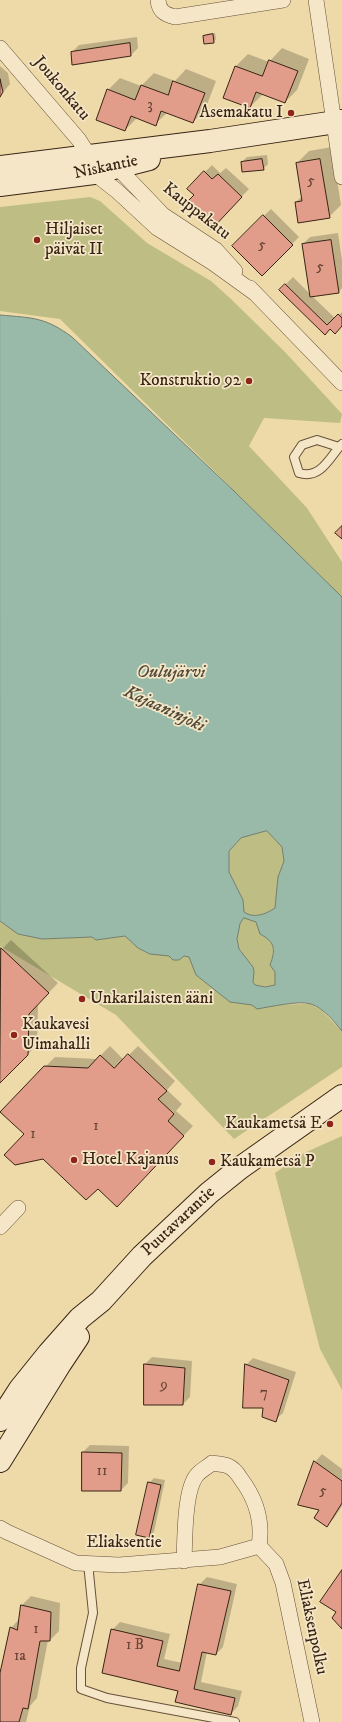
<!DOCTYPE html>
<meta charset="utf-8">
<style>
body{margin:0}
canvas{display:block;background:#eed9a8}
</style>
<canvas width="342" height="1722"></canvas>
<script>
const ctx = document.querySelector('canvas').getContext('2d');
ctx.lineJoin = 'round';
function paint(path, color) { ctx.fillStyle = color; ctx.fill(path, 'evenodd'); }
function strokePath(path, color, width, dash) { ctx.strokeStyle = color; ctx.lineWidth = width; ctx.lineCap = dash ? 'butt' : 'round'; ctx.setLineDash(dash || []); ctx.stroke(path); }
function label(font, color, halo, rows, align = 'center') {
  ctx.font = font + ' "IM FELL DW Pica",serif'; ctx.lineWidth = 3.5; ctx.setLineDash([]); ctx.textBaseline = 'middle'; ctx.strokeStyle = halo; ctx.fillStyle = color; for (const [text, x, y, turn = 0] of rows) {
    ctx.save(); ctx.translate(x, y); ctx.rotate((+turn || 0) * Math.PI / 180); ctx.textAlign = isNaN(turn) ? turn : align; if (halo) ctx.strokeText(text, 0, 0); ctx.fillText(text, 0, 0); ctx.restore();
  }
}
paint(new Path2D(`
 M 90,197 L 100,201 L 147,243 L 211,281 L 231,299 L 285,352 L 342,414 L 340,423 L 264,418 L 249,446 L 307,508 L 342,562 L 342,597 L 60,319 L 0,311 L 0,207 Z
 M 267,831 L 282,847 L 284,861 L 278,877 L 275,909 C 266,913 254,919 244,913 L 243,900 L 229,872 L 229,851 L 241,838 Z
 M 244,918 L 256,922 C 265,940 280,940 270,965 L 275,972 L 275,985 L 265,987 L 255,985 L 253,982 L 254,972 L 253,967 L 239,949 L 237,939 L 240,924 Z
 M 0,921 L 18,934 L 42,939 L 92,937 L 96,940 L 125,936 L 138,948 L 150,954 L 190,957 L 196,975 L 230,1002 L 252,1005 L 310,1004 L 321,1010 L 342,1031 L 342,1067 L 234,1139 L 116,1015 L 0,946 Z
 M 342,1136 L 342,1390 L 320,1349 L 275,1173 L 304,1153 Z`), '#bebe84');
const water = new Path2D(`
 M 0,315 C 33,318 45,317 72,337 L 234,491 L 342,597 L 342,1031 C 334,1021 323,1008 311,1004 C 300,1000 269,1007 257,1009 L 252,1005 L 230,1002 L 196,975 L 189,957 L 184,956 L 179,960 L 173,960 L 169,956 L 150,954 L 138,948 L 125,936 L 96,940 L 92,937 L 42,939 L 18,934 L 0,921 ZM 267,831 L 282,847 L 284,861 L 278,877 L 275,908 C 266,914 254,919 244,912 L 243,900 L 229,872 L 229,851 L 241,838 ZM 244,918 L 256,922 L 260,934 C 275,942 276,949 270,965 L 275,972 L 275,985 L 265,987 L 255,985 L 253,982 L 254,972 L 253,967 L 239,949 L 237,939 L 240,924 Z`);
paint(water, '#99baa9');
strokePath(water, '#737e6e', 1);
paint(new Path2D(`
 M 215,33 L 216,39 L 214,42 L 204,36 L 206,34 Z
 M 137,37 L 138,48 L 131,55 L 73,64 L 72,52 L 79,45 Z
 M 282,48 L 309,59 L 297,90 L 285,102 L 263,94 L 250,107 L 236,66 L 248,54 L 269,62 Z
 M 0,66 L 8,73 L 10,84 L 0,96 Z
 M 186,69 L 216,81 L 205,110 L 193,122 L 167,113 L 155,124 L 137,118 L 125,130 L 108,90 L 120,78 L 141,86 L 154,73 L 175,81 Z
 M 332,147 L 341,205 L 329,217 L 296,202 L 302,196 L 297,163 L 309,151 Z
 M 267,155 L 268,164 L 263,169 L 242,162 L 247,157 Z
 M 212,165 L 220,173 L 226,168 L 249,189 L 218,221 L 188,189 Z
 M 271,209 L 299,237 L 262,275 L 233,246 Z
 M 338,233 L 342,260 L 342,288 L 339,292 L 312,296 L 335,318 L 342,312 L 342,325 L 335,332 L 280,290 L 293,277 L 310,294 L 303,244 L 310,237 Z
 M 11,940 L 58,983 L 38,1004 L 37,1045 L 0,1082 L 0,951 Z
 M 110,1046 L 124,1060 L 138,1046 L 175,1081 L 167,1090 L 182,1104 L 176,1111 L 193,1126 L 126,1196 L 98,1187 L 25,1134 L 45,1067 L 55,1057 L 97,1059 Z
 M 152,1357 L 192,1361 L 190,1397 L 183,1404 L 145,1364 Z
 M 253,1358 L 296,1372 L 283,1413 L 275,1420 L 264,1407 L 246,1365 Z
 M 90,1445 L 129,1446 L 128,1483 L 121,1490 L 83,1490 L 83,1452 Z
 M 322,1454 L 342,1469 L 342,1506 L 334,1518 L 327,1526 L 321,1509 L 315,1462 Z
 M 154,1478 L 165,1480 L 154,1532 L 149,1537 L 149,1483 Z
 M 207,1577 L 237,1584 L 223,1647 L 216,1654 L 207,1652 L 201,1682 L 242,1691 L 238,1706 L 231,1714 L 179,1690 L 112,1630 L 120,1622 L 170,1634 L 164,1659 L 182,1663 L 199,1585 Z
 M 31,1596 L 60,1603 L 59,1631 L 50,1640 L 48,1640 L 37,1698 L 30,1706 L 26,1722 L 0,1722 L 0,1678 L 11,1628 L 20,1618 L 22,1605 Z`), '#0003');
const building = new Path2D(`
 M 213,34 L 214,43 L 204,44 L 203,36 Z
 M 130,43 L 131,56 L 72,65 L 71,52 Z
 M 269,60 L 298,71 L 285,103 L 256,92 L 250,108 L 223,98 L 235,66 L 262,76 Z
 M 0,79 L 3,92 L 0,97 Z
 M 173,81 L 205,93 L 193,123 L 161,111 L 156,126 L 131,116 L 125,131 L 96,120 L 107,89 L 135,100 L 141,85 L 168,95 Z
 M 262,159 L 264,170 L 242,172 L 241,162 Z
 M 320,159 L 330,218 L 298,223 L 295,202 L 302,201 L 296,163 Z
 M 204,171 L 212,179 L 218,174 L 242,197 L 211,230 L 184,205 L 194,195 L 187,189 Z
 M 263,215 L 293,245 L 262,276 L 232,246 Z
 M 331,240 L 339,293 L 310,297 L 302,244 Z
 M 285,284 L 327,325 L 338,314 L 342,318 L 342,326 L 335,334 L 330,329 L 325,335 L 279,290 Z
 M 342,526 L 342,539 L 335,533 Z
 M 1,948 L 49,993 L 29,1014 L 28,1055 L 0,1083 Z
 M 128,1054 L 167,1091 L 158,1099 L 174,1114 L 168,1121 L 184,1136 L 117,1207 L 98,1189 L 86,1200 L 43,1159 L 15,1165 L 4,1155 L 24,1134 L 0,1112 L 44,1066 L 88,1068 L 100,1055 L 114,1068 Z
 M 144,1364 L 185,1368 L 183,1405 L 144,1405 Z
 M 245,1364 L 289,1380 L 276,1422 L 262,1417 L 263,1408 L 243,1408 Z
 M 82,1452 L 122,1453 L 121,1491 L 82,1491 Z
 M 314,1461 L 342,1481 L 342,1503 L 327,1527 L 314,1518 L 319,1510 L 298,1505 Z
 M 148,1482 L 161,1485 L 149,1538 L 136,1535 Z
 M 342,1570 L 342,1629 L 332,1618 L 336,1612 L 320,1602 Z
 M 198,1584 L 231,1591 L 216,1655 L 202,1652 L 194,1689 L 235,1698 L 231,1715 L 175,1702 L 178,1691 L 102,1673 L 111,1629 L 163,1641 L 157,1666 L 179,1671 Z
 M 21,1605 L 51,1612 L 50,1641 L 40,1641 L 28,1709 L 23,1708 L 19,1722 L 0,1722 L 0,1673 L 10,1627 L 17,1630 Z`);
paint(building, '#e19c8a');
strokePath(building, '#392415', 1);
const lane = new Path2D(`
 M 339,447 L 317,440 L 302,445 L 294,457 L 299,473 C 319,479 328,461 339,447 L 342,444
 M 88,1563 L 93,1613 L 81,1668 L 81,1689 L 107,1698 L 235,1722`);
const street = new Path2D(`
 M 158,0 C 159,11 164,14 175,17 L 283,0
 M 316,0 L 342,177
 M 0,48 L 79,140 L 90,157 L 94,173 L 117,191 L 157,228 L 213,263 L 256,294
 M 110,165 L 118,168 L 163,215 L 216,250 L 235,271
 M 250,288 L 342,383
 M 0,1227 L 18,1208
 M 0,1528 L 7,1532 L 76,1563 L 119,1565 L 220,1557 L 259,1546
 M 259,1546 L 276,1564 L 283,1583 L 312,1722
 M 184,1561 C 185,1540 184,1490 197,1475 C 201,1470 208,1467 212,1463 C 217,1464 223,1464 228,1466 C 233,1468 238,1474 241,1479 C 256,1499 263,1521 259,1546`);
const secondary = new Path2D(`
 M 0,167 L 210,141 L 342,121
 M 0,185 L 94,173 L 149,159
 M 0,1420 L 20,1389 L 49,1353 L 80,1318 L 101,1301 L 142,1256 L 209,1193 L 240,1168 L 342,1096
 M 0,1461 L 60,1364 L 78,1337`);
strokePath(lane, '#66513a', 10);
strokePath(street, '#66513a', 16);
strokePath(secondary, '#392415', 24);
strokePath(lane, '#f4e6c6', 8);
strokePath(street, '#f4e6c6', 15);
strokePath(secondary, '#f4e6c6', 22);
for (const [x, y, r, color] of [
 [291,113,4,"#8f2418"],
 [37,240,4,"#8f2418"],
 [249,381,4,"#8f2418"],
 [82,999,4,"#8f2418"],
 [14,1035,4,"#8f2418"],
 [330,1124,4,"#8f2418"],
 [74,1160,4,"#8f2418"],
 [212,1162,4,"#8f2418"]
]) { const dot = new Path2D(); dot.arc(x, y, r, 0, 2 * Math.PI); ctx.fillStyle = color; ctx.fill(dot); strokePath(dot, '#f4e6c6', 1.5); }
label('15px', '#634232', null, [
 ["3",150,106],
 ["5",311,182],
 ["5",262,246],
 ["5",320,268],
 ["1",96,1127],
 ["1",33,1135],
 ["9",164,1386],
 ["7",264,1394],
 ["11",102,1472],
 ["5",323,1492],
 ["1",36,1630],
 ["1 B",135,1646],
 ["1a",20,1657]
]);
label('17px', '#392415', '#f4e6c6', [
 ["Joukonkatu",61,89,50],
 ["Niskantie",106,168,-12],
 ["Kauppakatu",196,212,38],
 ["Puutavarantie",179,1222,-43],
 ["Eliaksentie",124,1543],
 ["Eliaksenpolku",311,1627,78]
]);
label('17px', '#392415', '#f4e6c6', [
 ["Asemakatu I",283,113,"right"],
 ["Hiljaiset",45,230],
 ["päivät II",45,250],
 ["Konstruktio 92",241,381,"right"],
 ["Unkarilaisten ääni",90,999],
 ["Kaukavesi",22,1025],
 ["Uimahalli",22,1045],
 ["Kaukametsä E",322,1124,"right"],
 ["Hotel Kajanus",82,1160],
 ["Kaukametsä P",220,1162]
], 'left');
label('italic 18px', '#514a3a', '#f4e6c6', [
 ["Oulujärvi",171,673],
 ["Kajaaninjoki",164,710,25]
]);
</script>
